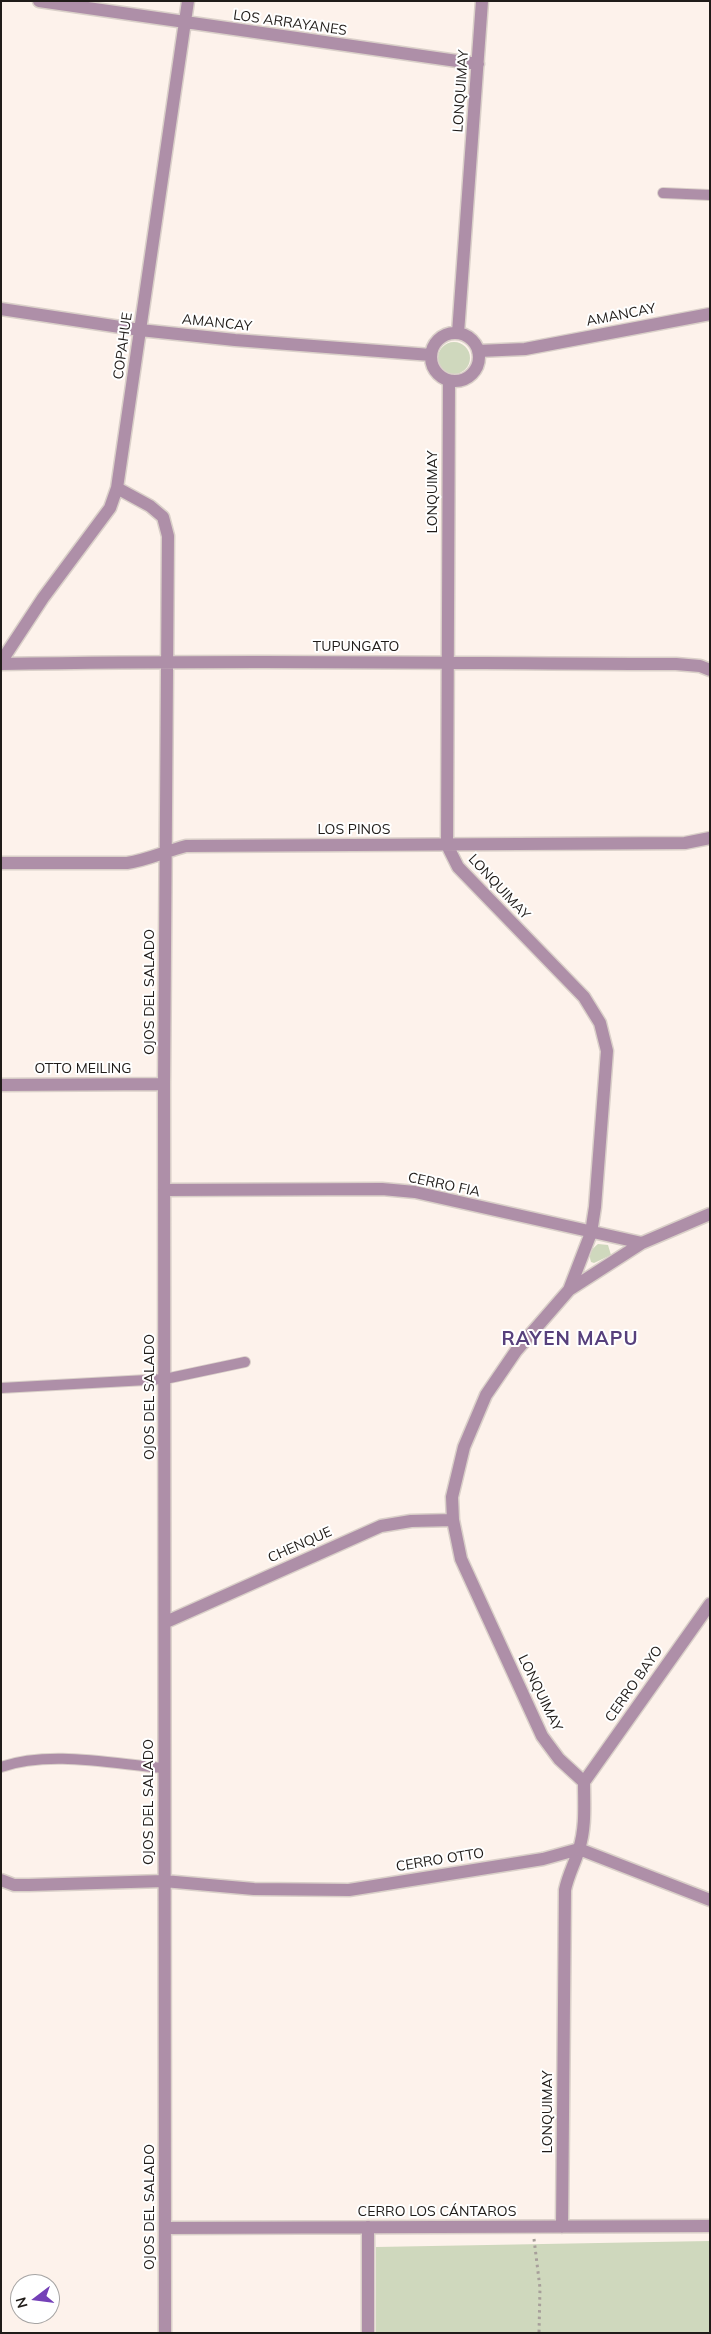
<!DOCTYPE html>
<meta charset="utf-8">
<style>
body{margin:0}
#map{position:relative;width:711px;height:2334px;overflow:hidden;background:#fdf2eb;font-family:Mulish,sans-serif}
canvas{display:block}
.frame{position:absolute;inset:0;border:2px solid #201c19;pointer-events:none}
.north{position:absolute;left:10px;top:2274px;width:50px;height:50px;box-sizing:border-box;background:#fff;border:1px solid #a6a4a3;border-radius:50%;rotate:255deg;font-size:14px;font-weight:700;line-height:20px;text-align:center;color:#201c19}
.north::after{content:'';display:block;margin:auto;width:18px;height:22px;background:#7440b7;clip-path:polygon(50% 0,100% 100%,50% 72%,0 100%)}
</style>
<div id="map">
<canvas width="711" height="2334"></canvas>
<div class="frame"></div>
<div class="north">N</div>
</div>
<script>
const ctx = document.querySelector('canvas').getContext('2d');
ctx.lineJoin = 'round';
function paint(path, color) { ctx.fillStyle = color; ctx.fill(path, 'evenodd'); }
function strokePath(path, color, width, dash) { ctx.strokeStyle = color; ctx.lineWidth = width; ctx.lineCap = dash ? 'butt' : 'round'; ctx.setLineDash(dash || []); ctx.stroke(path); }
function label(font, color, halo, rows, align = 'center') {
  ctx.font = font + ' Mulish,sans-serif'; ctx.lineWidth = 4; ctx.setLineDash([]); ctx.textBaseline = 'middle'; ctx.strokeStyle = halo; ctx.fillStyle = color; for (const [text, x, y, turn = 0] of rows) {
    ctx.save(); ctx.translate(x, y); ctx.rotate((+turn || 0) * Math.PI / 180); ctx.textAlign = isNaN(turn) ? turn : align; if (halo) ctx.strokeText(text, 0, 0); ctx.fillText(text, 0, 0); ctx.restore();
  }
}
paint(new Path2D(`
 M438 358a16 16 0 1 1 32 0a16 16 0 1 1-32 0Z
 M 598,1244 L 608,1245 L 611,1255 L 594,1263 L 591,1262 C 588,1253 592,1249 598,1244 Z
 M 710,2241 L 710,2333 L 376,2333 L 376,2247 Z`), '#cfd8bd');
const lane = new Path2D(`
 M 663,193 L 710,195
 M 1,1388 L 165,1379 L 245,1362
 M 1,1767 C 50,1750 113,1764 164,1768`);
const street = new Path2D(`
 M 39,1 L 478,64
 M 1,309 L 140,330 L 235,340 L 431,355
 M431 357a24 24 0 1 1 48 0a24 24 0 1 1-48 0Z
 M 458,333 L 482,1
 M 478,351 L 525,349 L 710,314
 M 449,381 L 447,845 L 458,867 L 584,997 L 600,1023 L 607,1051 L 595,1207 L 591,1233 L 569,1290
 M 117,488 L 150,506 L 163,517 L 168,536 L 164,1084 L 165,2333
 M 1,662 L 43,598 L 110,508 L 117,488 L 188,1
 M 1,664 C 226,660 451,663 676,664 L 700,666 L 710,670
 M 1,863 L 127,863 C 148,860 166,851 186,846 L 685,843 L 710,838
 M 1,1085 L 164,1084
 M 164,1190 L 382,1189 L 415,1192 L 642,1243
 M 166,1622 L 381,1526 L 411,1521 L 453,1520
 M 584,1782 L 710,1604
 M 1,1880 L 14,1885 L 29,1885 L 164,1881 L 254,1889 L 349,1890 L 543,1859 L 579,1849 L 710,1900
 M 562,2227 L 565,1890 C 568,1875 575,1863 579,1849 C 586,1827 584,1805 584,1782 L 559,1759 L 542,1736 L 461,1559 L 453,1520 L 452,1497 L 464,1447 L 486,1395 L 516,1351 L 569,1290 L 642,1243 L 710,1214
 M 165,2228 L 710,2226
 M 368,2333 L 368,2227`);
strokePath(lane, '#dad0c9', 12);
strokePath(street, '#dad0c9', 15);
strokePath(new Path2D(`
 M 534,2239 L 540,2288 L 539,2333`), '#a79f9a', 3, [2.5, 4]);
strokePath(lane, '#ae8fa8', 10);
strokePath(street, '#ae8fa8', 12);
label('14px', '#201c19', '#fff', [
 ["LOS ARRAYANES",290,23,8],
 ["LONQUIMAY",461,91,-86],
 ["AMANCAY",621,315,-11],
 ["AMANCAY",217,323,6],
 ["COPAHUE",123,346,-82],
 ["LONQUIMAY",433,492,-90],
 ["TUPUNGATO",356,647],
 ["LOS PINOS",354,830],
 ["LONQUIMAY",499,887,47],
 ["OJOS DEL SALADO",150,992,-90],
 ["OTTO MEILING",83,1069],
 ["CERRO FIA",444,1185,12],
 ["OJOS DEL SALADO",150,1397,-90],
 ["CHENQUE",300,1545,-24],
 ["CERRO BAYO",634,1684,-55],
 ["LONQUIMAY",540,1693,64],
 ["OJOS DEL SALADO",149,1802,-90],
 ["CERRO OTTO",440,1860,-9],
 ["LONQUIMAY",548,2112,-90],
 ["OJOS DEL SALADO",150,2207,-90],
 ["CERRO LOS CÁNTAROS",437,2212]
]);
ctx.letterSpacing = '1px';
label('bold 19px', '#57407c', '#fff', [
 ["RAYEN MAPU",570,1339]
]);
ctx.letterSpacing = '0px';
</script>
